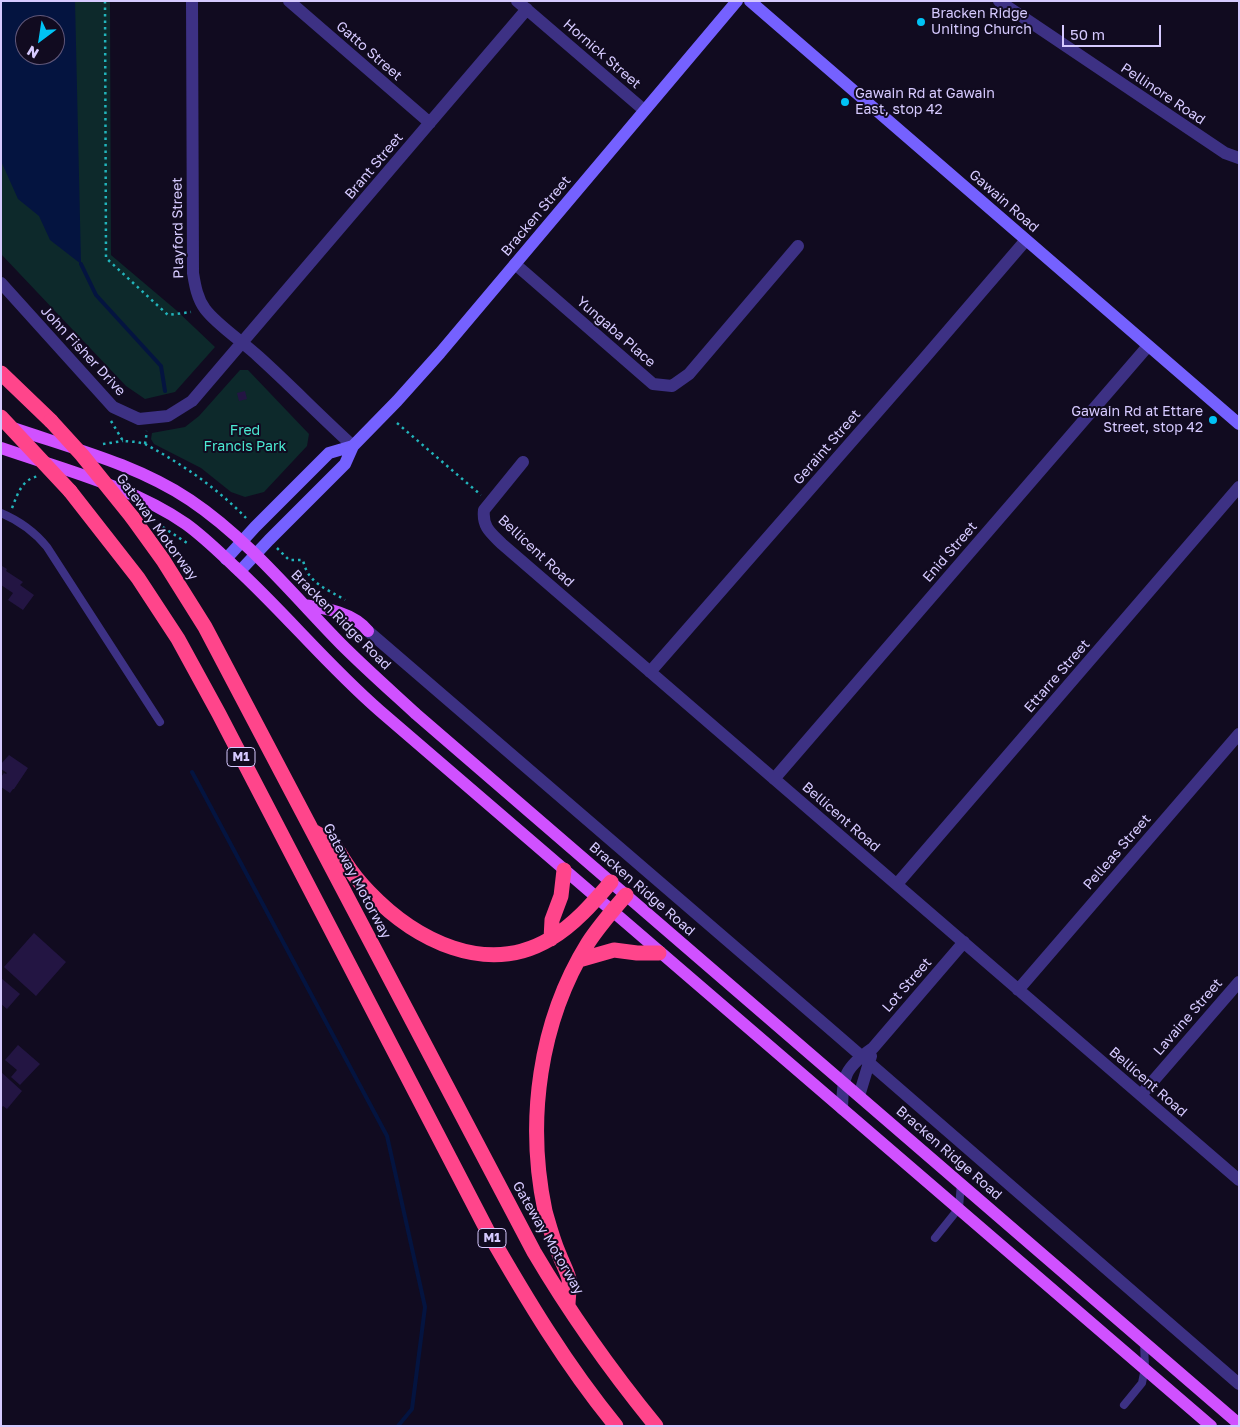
<!DOCTYPE html>
<style>
body{margin:0}
#map{position:relative;width:1240px;height:1427px;overflow:hidden;background:#110b20;font-family:"Golos Text",sans-serif}
canvas{display:block}
.frame{position:absolute;inset:0;border:2px solid #d6caff;pointer-events:none}
.north{position:absolute;left:15px;top:15px;width:50px;height:50px;box-sizing:border-box;background:#110b20;border:1px solid #605779;border-radius:50%;rotate:211deg;font-size:14px;font-weight:700;line-height:20px;text-align:center;color:#d6caff}
.north::after{content:'';display:block;margin:auto;width:18px;height:22px;background:#00c3f5;clip-path:polygon(50% 0,100% 100%,50% 72%,0 100%)}
.scale{position:absolute;left:1062px;top:25px;width:99px;height:22px;box-sizing:border-box;border:2px solid #d6caff;border-top:0;padding-left:6px;font-size:15px;line-height:18px;white-space:nowrap;color:#d6caff;-webkit-text-stroke:4px #110b20;paint-order:stroke}
</style>
<div id="map">
<canvas width="1240" height="1427"></canvas>
<div class="frame"></div>
<div class="north">N</div>
<div class="scale">50 m</div>
</div>
<script>
const ctx = document.querySelector('canvas').getContext('2d');
ctx.lineJoin = 'round';
function paint(path, color) { ctx.fillStyle = color; ctx.fill(path, 'evenodd'); }
function strokePath(path, color, width, dash) { ctx.strokeStyle = color; ctx.lineWidth = width; ctx.lineCap = dash ? 'butt' : 'round'; ctx.setLineDash(dash || []); ctx.stroke(path); }
function label(font, color, halo, rows, align = 'center') {
  ctx.font = font + ' "Golos Text",sans-serif'; ctx.lineWidth = 4; ctx.setLineDash([]); ctx.textBaseline = 'middle'; ctx.strokeStyle = halo; ctx.fillStyle = color; for (const [text, x, y, turn = 0] of rows) {
    ctx.save(); ctx.translate(x, y); ctx.rotate((+turn || 0) * Math.PI / 180); ctx.textAlign = isNaN(turn) ? turn : align; if (halo) ctx.strokeText(text, 0, 0); ctx.fillText(text, 0, 0); ctx.restore();
  }
}
paint(new Path2D(`
 M 1,1 L 110,1 L 111,255 L 176,310 L 215,347 L 175,392 L 145,399 L 126,386 L 1,254 ZM 25,25 L 55,25 L 55,55 L 25,55 Z
 M 240,370 L 248,370 L 309,434 L 307,446 L 264,492 L 245,497 L 231,492 L 201,468 L 154,444 L 151,439 L 152,433 L 185,427 L 199,416 Z`), '#0d292b');
paint(new Path2D(`
 M 1,1 L 75,1 L 81,264 L 50,240 L 39,216 L 18,199 L 1,161 ZM 25,25 L 55,25 L 55,55 L 25,55 Z`), '#041440');
strokePath(new Path2D(`
 M 81,264 L 96,295 L 161,366 L 165,391
 M 192,772 L 387,1136 L 425,1307 L 412,1409 L 398,1426`), '#041440', 4);
paint(new Path2D(`
 M 245,391 L 247,399 L 239,401 L 237,393 Z
 M 2,566 L 7,569 L 6,571 L 23,582 L 20,585 L 34,595 L 23,610 L 8,600 L 13,593 L 1,585 Z
 M 9,755 L 28,768 L 14,789 L 13,789 L 10,793 L 1,787 L 1,777 L 4,773 L 6,774 L 7,773 L 1,769 L 1,764 Z
 M 34,933 L 66,962 L 36,996 L 4,967 Z
 M 1,978 L 20,994 L 7,1009 L 1,1004 Z
 M 18,1045 L 40,1064 L 20,1085 L 11,1077 L 17,1070 L 5,1060 Z
 M 1,1072 L 22,1091 L 7,1109 L 3,1106 L 1,1108 Z`), '#231543');
strokePath(new Path2D(`
 M 105,1 L 106,258 L 168,315 L 191,312
 M 111,421 L 123,441 L 137,442 L 145,444 C 182,464 217,488 246,518
 M 397,423 L 481,495
 M 103,444 L 123,441
 M 145,444 L 147,431
 M 12,508 C 18,493 22,479 39,476
 M 152,520 L 187,543
 M 277,548 L 289,560 L 303,560 C 308,584 326,588 345,600`), '#22b4bb', 2.5, [2.5, 4]);
strokePath(new Path2D(`
 M 1,513 C 20,521 34,531 47,547 L 160,722
 M 935,1238 L 959,1208 L 961,1183
 M 1124,1405 L 1142,1383 L 1145,1368 L 1144,1342`), '#3d3184', 8);
strokePath(new Path2D(`
 M 192,1 L 193,273 C 195,285 197,298 205,309 C 217,325 243,342 259,357 C 291,386 321,417 353,446
 M 289,1 L 430,123
 M 517,1 L 644,110
 M 999,1 L 1225,153 L 1239,158
 M 515,264 L 653,384 L 672,386 L 689,374 L 798,246
 M 1,283 L 113,407 L 139,419 L 168,416 L 192,401 L 527,9
 M 523,462 L 484,510 C 482,527 491,533 502,544 L 1239,1180
 M 368,631 L 829,1028 L 1239,1384
 M 650,672 L 922,361 L 1026,240
 M 774,779 L 1148,346
 M 897,884 L 1239,487
 M 1018,990 L 1239,734
 M 1141,1095 L 1239,982
 M 859,1096 L 871,1056
 M 842,1109 C 843,1076 844,1068 873,1048 L 964,942`), '#3d3184', 12);
strokePath(new Path2D(`
 M 750,1 L 1239,424
 M 226,559 L 255,527 L 329,453 L 353,446
 M 240,571 L 269,540 L 345,464 L 353,446 L 397,401 L 440,353 L 737,1`), '#7561ff', 12);
strokePath(new Path2D(`
 M 10,427 C 71,448 136,464 190,500 C 248,539 293,595 341,644 C 365,668 391,691 416,714 L 1239,1424
 M 1,448 C 62,469 133,487 186,524 C 204,537 219,552 235,567 C 285,613 328,666 380,711 L 1211,1426
 M 304,605 C 326,608 354,613 368,631`), '#d051ff', 12);
strokePath(new Path2D(`
 M 1,373 L 51,421
 M 70,491 L 138,578 L 178,639 L 219,714 L 487,1230 C 526,1298 566,1365 616,1426
 M 132,517 L 163,560 L 205,627 L 534,1252 C 570,1313 611,1371 656,1426
 M 313,831 C 319,835 328,838 332,843 C 337,848 341,856 345,862 C 352,873 360,883 369,892 C 415,940 486,977 550,939 C 574,925 593,903 611,882
 M 551,939 L 552,920 L 561,896 L 564,870
 M 579,960 L 614,950 L 637,953 L 659,953
 M 568,1306 C 568,1297 570,1287 569,1279 C 567,1271 562,1262 559,1254 C 553,1240 549,1225 545,1211 C 526,1121 539,1022 588,943 C 599,926 613,910 626,895`), '#ff458b', 15);
strokePath(new Path2D(`
 M 1,417 L 70,491
 M 51,421 L 82,455 L 132,517`), '#ff458b', 15);
for (const [x, y, r, color] of [
 [921,22,5,"#00c3f5"],
 [845,102,5,"#00c3f5"],
 [1213,420,5,"#00c3f5"]
]) { const dot = new Path2D(); dot.arc(x, y, r, 0, 2 * Math.PI); ctx.fillStyle = color; ctx.fill(dot); strokePath(dot, '#110b20', 2); }
for (const [x, y, w] of [
 [241,757,28],
 [492,1238,28]
]) { const box = new Path2D(); box.roundRect(x - w / 2, y - 9.5, w, 19, 4); ctx.fillStyle = '#110b20'; ctx.fill(box); strokePath(box, '#d6caff', 1); }
label('bold 12px', '#d6caff', null, [
 ["M1",241,757],
 ["M1",492,1238]
]);
label('14px', '#d6caff', '#110b20', [
 ["Bracken Ridge",931,14],
 ["Uniting Church",931,30],
 ["Gawain Rd at Gawain",855,94],
 ["East, stop 42",855,110],
 ["Gawain Rd at Ettare",1203,412,"right"],
 ["Street, stop 42",1203,428,"right"]
], 'left');
label('14px', '#d6caff', '#110b20', [
 ["Gatto Street",369,51,41],
 ["Hornick Street",602,54,41],
 ["Pellinore Road",1163,94,34],
 ["Brant Street",374,166,-50],
 ["Gawain Road",1004,201,41],
 ["Bracken Street",536,216,-50],
 ["Playford Street",178,228,-91],
 ["Yungaba Place",616,332,41],
 ["John Fisher Drive",83,351,47],
 ["Geraint Street",827,447,-49],
 ["Gateway Motorway",157,527,54],
 ["Bellicent Road",536,551,43],
 ["Enid Street",950,552,-49],
 ["Bracken Ridge Road",341,620,45],
 ["Ettarre Street",1057,676,-49],
 ["Bellicent Road",841,817,41],
 ["Pelleas Street",1117,852,-49],
 ["Gateway Motorway",357,881,62],
 ["Bracken Ridge Road",642,889,41],
 ["Lot Street",907,985,-49],
 ["Lavaine Street",1188,1017,-49],
 ["Bellicent Road",1148,1082,41],
 ["Bracken Ridge Road",949,1153,41],
 ["Gateway Motorway",548,1238,60]
]);
label('14px', '#4bead3', '#110b20', [
 ["Fred",245,431],
 ["Francis Park",245,447]
]);
</script>
